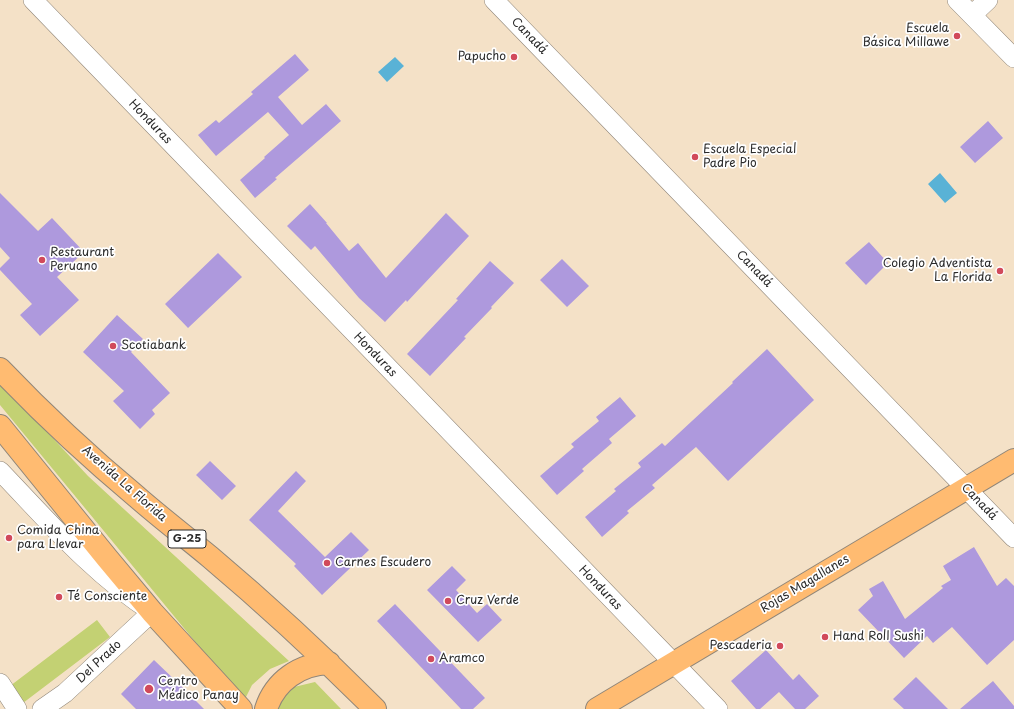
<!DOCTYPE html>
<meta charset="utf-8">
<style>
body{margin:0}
canvas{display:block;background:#f4e1c7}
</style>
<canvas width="1014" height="709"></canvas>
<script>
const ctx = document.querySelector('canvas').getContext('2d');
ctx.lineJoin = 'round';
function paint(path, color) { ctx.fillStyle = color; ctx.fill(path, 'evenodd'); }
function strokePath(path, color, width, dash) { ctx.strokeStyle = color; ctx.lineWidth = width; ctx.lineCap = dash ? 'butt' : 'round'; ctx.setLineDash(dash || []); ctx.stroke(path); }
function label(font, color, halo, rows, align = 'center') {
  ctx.font = font + ' "Playpen Sans",sans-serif'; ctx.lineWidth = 3.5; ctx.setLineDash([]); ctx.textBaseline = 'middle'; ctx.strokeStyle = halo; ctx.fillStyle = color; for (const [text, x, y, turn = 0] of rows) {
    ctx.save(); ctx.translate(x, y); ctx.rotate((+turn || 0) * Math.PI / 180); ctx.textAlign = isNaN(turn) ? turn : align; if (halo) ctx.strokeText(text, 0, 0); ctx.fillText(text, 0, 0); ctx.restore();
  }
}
paint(new Path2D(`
 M 0,381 L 88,476 L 289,661 L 270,669 L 252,685 L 244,701 L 0,405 Z
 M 97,620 L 110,637 L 23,703 L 10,686 Z
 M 315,682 L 341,709 L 275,709 L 278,702 L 294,687 Z`), '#c3d173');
paint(new Path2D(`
 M 395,57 L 404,66 L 387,82 L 378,72 Z
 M 940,173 L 957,193 L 945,203 L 928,184 Z`), '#59b2d6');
paint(new Path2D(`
 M 295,54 L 309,70 L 278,97 L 302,125 L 326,104 L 341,121 L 275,178 L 277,179 L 255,198 L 240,180 L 265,158 L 264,157 L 289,135 L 268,112 L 216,156 L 198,135 L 216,120 L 219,123 L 253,94 L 251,92 Z
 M 988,121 L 1003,138 L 975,163 L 960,147 Z
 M 0,193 L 38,231 L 52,218 L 84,252 L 57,277 L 79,300 L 40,336 L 20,315 L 32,304 L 0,270 L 0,268 L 10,258 L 0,247 Z
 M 310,204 L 327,223 L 326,223 L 349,251 L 358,243 L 386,278 L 446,213 L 469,236 L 407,302 L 406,300 L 385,322 L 359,298 L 315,246 L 311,250 L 287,226 Z
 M 869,242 L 888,263 L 866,285 L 845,263 Z
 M 218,253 L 242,277 L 188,328 L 165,304 Z
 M 562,259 L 589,286 L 567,307 L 540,280 Z
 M 490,261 L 514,283 L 491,307 L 492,308 L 464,337 L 466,338 L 430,376 L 407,354 L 458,300 L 456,299 Z
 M 117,315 L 143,339 L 131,352 L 170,393 L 152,410 L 155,414 L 140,429 L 113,401 L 124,391 L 83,352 Z
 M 767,349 L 814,400 L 728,481 L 696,447 L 652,485 L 655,488 L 627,511 L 629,513 L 602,537 L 585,517 L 616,491 L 614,489 L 641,467 L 638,463 L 662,443 L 665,446 L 733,383 L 732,382 Z
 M 620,397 L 636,416 L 609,439 L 612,443 L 582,469 L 584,471 L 557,495 L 540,476 L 574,447 L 571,444 L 599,421 L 596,417 Z
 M 210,461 L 236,486 L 222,500 L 196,475 Z
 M 296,471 L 306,481 L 278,511 L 325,557 L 351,532 L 369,550 L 322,595 L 294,566 L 296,564 L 249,520 Z
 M 974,547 L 997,586 L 1006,578 L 1014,586 L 1014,640 L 987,665 L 952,627 L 933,643 L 927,636 L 904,658 L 858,610 L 873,596 L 869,589 L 883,581 L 905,619 L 943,588 L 941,586 L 951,580 L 943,566 Z
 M 452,566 L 466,580 L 456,590 L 477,613 L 487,604 L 502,620 L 478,642 L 427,590 Z
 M 395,604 L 485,698 L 473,709 L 461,709 L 377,621 Z
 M 766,650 L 793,680 L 799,674 L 819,696 L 805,709 L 795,709 L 779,692 L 760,709 L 756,709 L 731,681 Z
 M 154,660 L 178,683 L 204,709 L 136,709 L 121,694 Z
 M 916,677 L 948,709 L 904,709 L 893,699 Z
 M 993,681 L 1014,706 L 1014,709 L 960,709 Z`), '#ae99dd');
const minor = new Path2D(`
 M 33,0 L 718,709
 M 494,0 L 1014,538
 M 957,0 L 1014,58
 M 972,15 L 988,0
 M 0,471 C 48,521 93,574 152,612 L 65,693 L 42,709
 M 0,683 L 17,709`);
const major = new Path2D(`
 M 0,369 C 43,414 89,457 137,497 C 161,518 186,537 210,557 C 267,605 322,656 375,709
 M 0,426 L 107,558 L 152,612 L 241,709
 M 266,709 C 275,681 300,664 329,663
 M 597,709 L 1014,460`);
strokePath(minor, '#908679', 20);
strokePath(major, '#908679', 24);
strokePath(minor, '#fff', 19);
strokePath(major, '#ffbb71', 22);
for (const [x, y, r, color] of [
 [957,36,4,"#d1495b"],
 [514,57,4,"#d1495b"],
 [695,157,4,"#d1495b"],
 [42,260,4,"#d1495b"],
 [1000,271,4,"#d1495b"],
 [113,346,4,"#d1495b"],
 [9,538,4,"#d1495b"],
 [327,563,4,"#d1495b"],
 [59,597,4,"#d1495b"],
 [448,601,4,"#d1495b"],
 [825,637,4,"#d1495b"],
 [780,646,4,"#d1495b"],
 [431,659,4,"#d1495b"],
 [149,689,5,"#d1495b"]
]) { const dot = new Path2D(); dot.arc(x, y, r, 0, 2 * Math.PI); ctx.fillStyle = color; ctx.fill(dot); strokePath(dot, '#fff', 1.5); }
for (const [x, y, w] of [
 [187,539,38]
]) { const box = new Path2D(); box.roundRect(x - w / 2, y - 9, w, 18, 3); ctx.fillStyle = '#fff'; ctx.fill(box); strokePath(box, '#2b2b2b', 1); }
label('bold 11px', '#2b2b2b', null, [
 ["G-25",187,539]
]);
label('12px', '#2b2b2b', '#fff', [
 ["Escuela",949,29,"right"],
 ["Básica Millawe",949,43,"right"],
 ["Papucho",506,57,"right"],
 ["Escuela Especial",703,150],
 ["Padre Pio",703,164],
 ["Restaurant",50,253],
 ["Peruano",50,267],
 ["Colegio Adventista",992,264,"right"],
 ["La Florida",992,278,"right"],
 ["Scotiabank",121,346],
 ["Comida China",17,531],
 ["para Llevar",17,545],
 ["Carnes Escudero",335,563],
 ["Té Consciente",67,597],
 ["Cruz Verde",456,601],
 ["Hand Roll Sushi",833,637],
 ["Pescaderia",772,646,"right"],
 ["Aramco",439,659],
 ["Centro",158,682],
 ["Médico Panay",158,696]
], 'left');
label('12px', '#2b2b2b', '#fff', [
 ["Canadá",529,36,46],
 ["Honduras",150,122,46],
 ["Canadá",754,269,46],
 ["Honduras",375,355,46],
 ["Avenida La Florida",124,484,41],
 ["Canadá",979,502,46],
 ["Rojas Magallanes",805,584,-31],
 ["Honduras",600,588,46],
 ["Del Prado",99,662,-43]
]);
</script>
